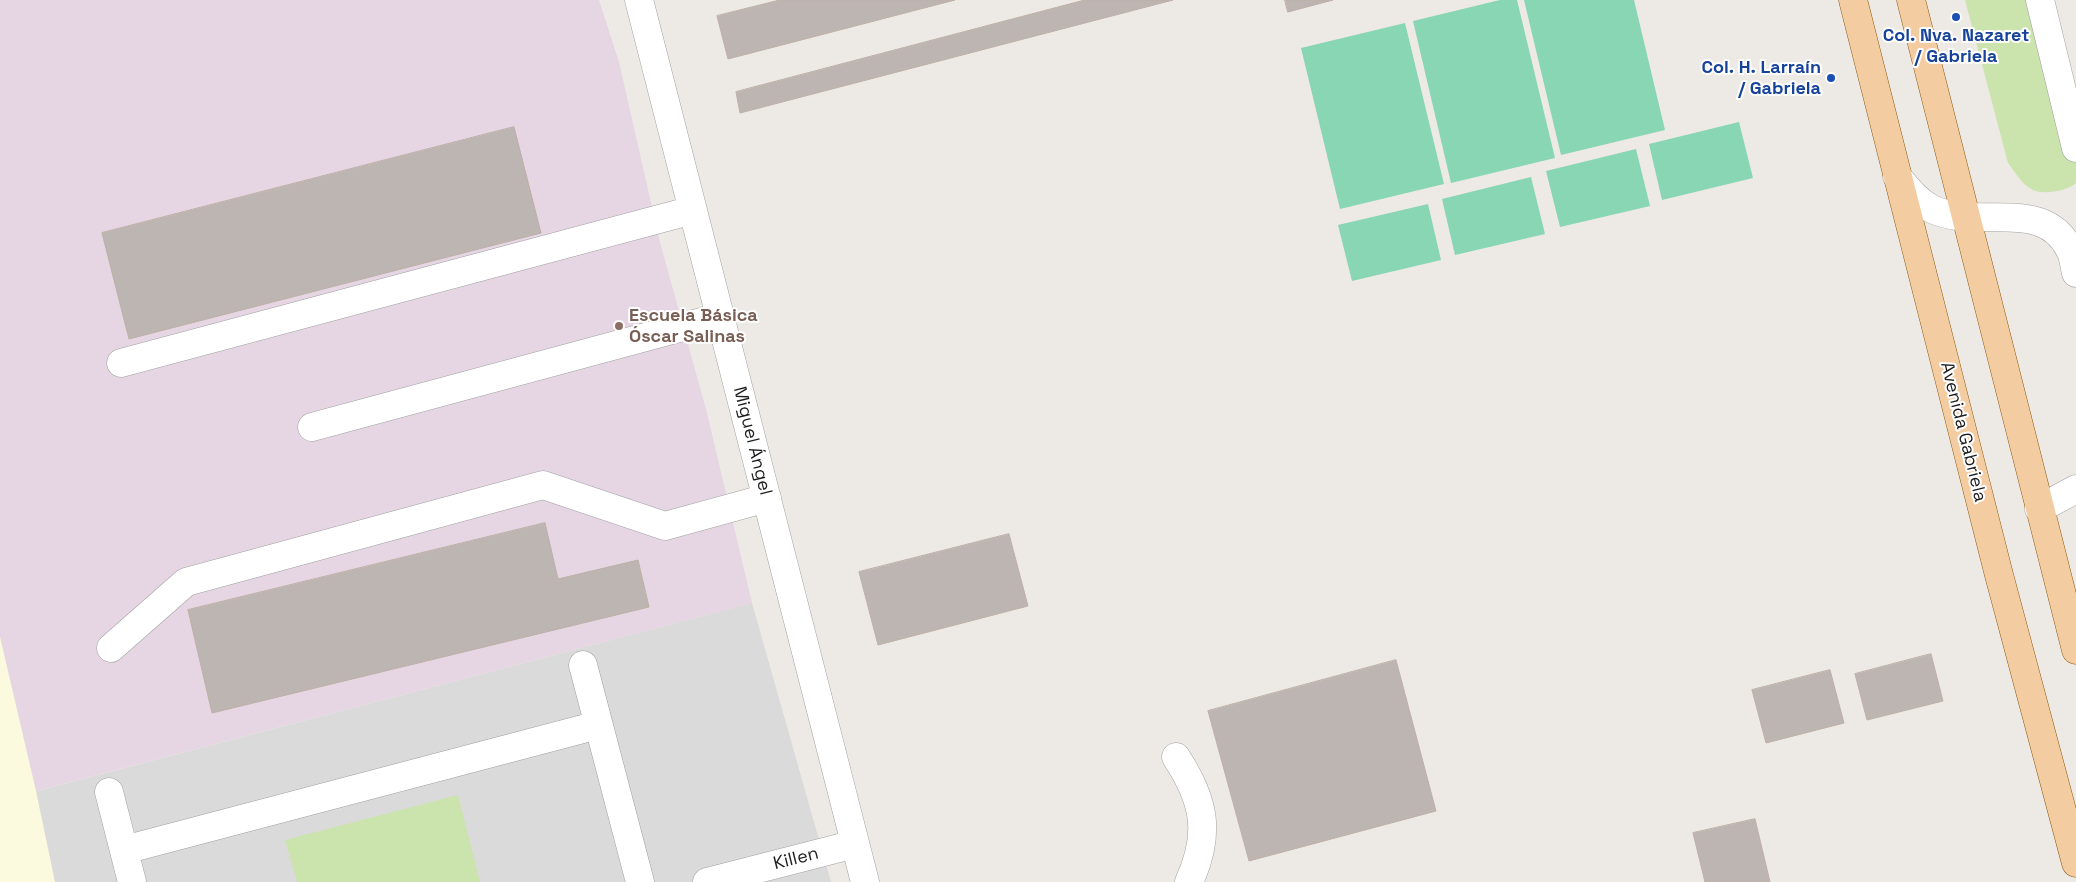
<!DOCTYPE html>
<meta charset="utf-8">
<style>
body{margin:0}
canvas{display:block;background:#ede9e4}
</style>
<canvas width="2076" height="882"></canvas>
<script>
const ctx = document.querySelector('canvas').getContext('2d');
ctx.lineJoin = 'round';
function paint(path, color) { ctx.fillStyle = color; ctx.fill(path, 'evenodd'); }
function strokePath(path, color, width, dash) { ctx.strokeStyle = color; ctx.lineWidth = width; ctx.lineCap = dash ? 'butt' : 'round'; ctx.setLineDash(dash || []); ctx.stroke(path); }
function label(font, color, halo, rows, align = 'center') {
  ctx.font = font + ' "Space Grotesk",sans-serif'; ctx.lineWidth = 4; ctx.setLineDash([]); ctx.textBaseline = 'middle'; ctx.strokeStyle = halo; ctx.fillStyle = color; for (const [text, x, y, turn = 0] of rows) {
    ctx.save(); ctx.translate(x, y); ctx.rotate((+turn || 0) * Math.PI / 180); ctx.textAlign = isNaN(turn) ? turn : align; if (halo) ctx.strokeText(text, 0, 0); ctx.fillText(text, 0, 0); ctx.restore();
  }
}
paint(new Path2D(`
 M 752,603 L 831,882 L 0,882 L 0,637 L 37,791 Z`), '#dbdada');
paint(new Path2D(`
 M 0,0 L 599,0 L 619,62 L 660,242 L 707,413 L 752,603 L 36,791 L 0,637 Z`), '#e6d6e4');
paint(new Path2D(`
 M 0,637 L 36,791 L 55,882 L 0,882 Z`), '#fcfade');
paint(new Path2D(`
 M 1965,0 L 2051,0 L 2076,104 L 2076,183 C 2067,191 2045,195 2033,190 C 2022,185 2015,172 2008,163 Z
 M 458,795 L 480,882 L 297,882 L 285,840 Z`), '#cbe3ad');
paint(new Path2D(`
 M 1500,0 L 1517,0 L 1555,158 L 1451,183 L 1413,21 Z
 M 1524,0 L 1634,0 L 1665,130 L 1561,155 Z
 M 1405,23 L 1444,184 L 1340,209 L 1301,48 Z
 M 1739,122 L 1753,178 L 1662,200 L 1649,144 Z
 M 1636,149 L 1650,206 L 1560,227 L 1546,171 Z
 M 1531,177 L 1545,234 L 1455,255 L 1442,199 Z
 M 1428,204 L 1441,260 L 1352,281 L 1338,225 Z`), '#88d6b3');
const building = new Path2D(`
 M 780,0 L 955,0 L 728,59 L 717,16 Z
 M 1085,0 L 1173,0 L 740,113 L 736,92 Z
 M 1285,0 L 1333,0 L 1288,12 Z
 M 514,127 L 541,233 L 129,339 L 102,233 Z
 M 545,523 L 558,579 L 638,560 L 649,607 L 212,713 L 188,610 Z
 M 1009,534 L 1028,606 L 878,645 L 859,572 Z
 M 1931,654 L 1943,701 L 1867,720 L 1855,674 Z
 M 1396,660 L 1436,811 L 1249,861 L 1208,711 Z
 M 1830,670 L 1844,723 L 1766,743 L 1752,690 Z
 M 1755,819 L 1770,882 L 1705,882 L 1693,833 Z`);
paint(building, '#bdb5b1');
strokePath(building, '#beb0a7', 1);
const minor = new Path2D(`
 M 639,0 L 865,882
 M 2040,0 L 2076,148
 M 1897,176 C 1907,188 1916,200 1930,208 C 1976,232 2043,195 2070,250 C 2074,257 2074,266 2076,273
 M 121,363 L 693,210
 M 312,427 L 720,317
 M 2039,509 L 2076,489
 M 111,648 L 186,582 L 543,485 L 665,526 L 767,498
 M 583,665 L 640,882
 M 1176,757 C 1205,801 1211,834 1189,882
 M 109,792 L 132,882
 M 124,850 L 598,725
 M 707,882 L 855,844`);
const major = new Path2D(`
 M 1853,0 L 1999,575 L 2076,863
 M 1911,0 L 2076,650`);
strokePath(minor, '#a1a1a1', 29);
strokePath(major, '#89580d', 29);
strokePath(minor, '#fff', 28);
strokePath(major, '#f3cca2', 28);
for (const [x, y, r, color] of [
 [1956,17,5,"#1a4fb4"],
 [1831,78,5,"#1a4fb4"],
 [619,326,5,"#8d6e63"]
]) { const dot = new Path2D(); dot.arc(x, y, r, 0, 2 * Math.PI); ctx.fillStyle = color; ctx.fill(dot); strokePath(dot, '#fff', 2); }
label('bold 18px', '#164399', '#fff', [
 ["Col. Nva. Nazaret",1956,36],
 ["/ Gabriela",1956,57],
 ["Col. H. Larraín",1821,68,"right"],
 ["/ Gabriela",1821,89,"right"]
]);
label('bold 18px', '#785e54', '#fff', [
 ["Escuela Básica",629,316],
 ["Óscar Salinas",629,337]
], 'left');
label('18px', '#1d1d1d', '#fff', [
 ["Avenida Gabriela",1963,432,76],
 ["Miguel Ángel",752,441,76],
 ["Killen",796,859,-14]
]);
</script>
